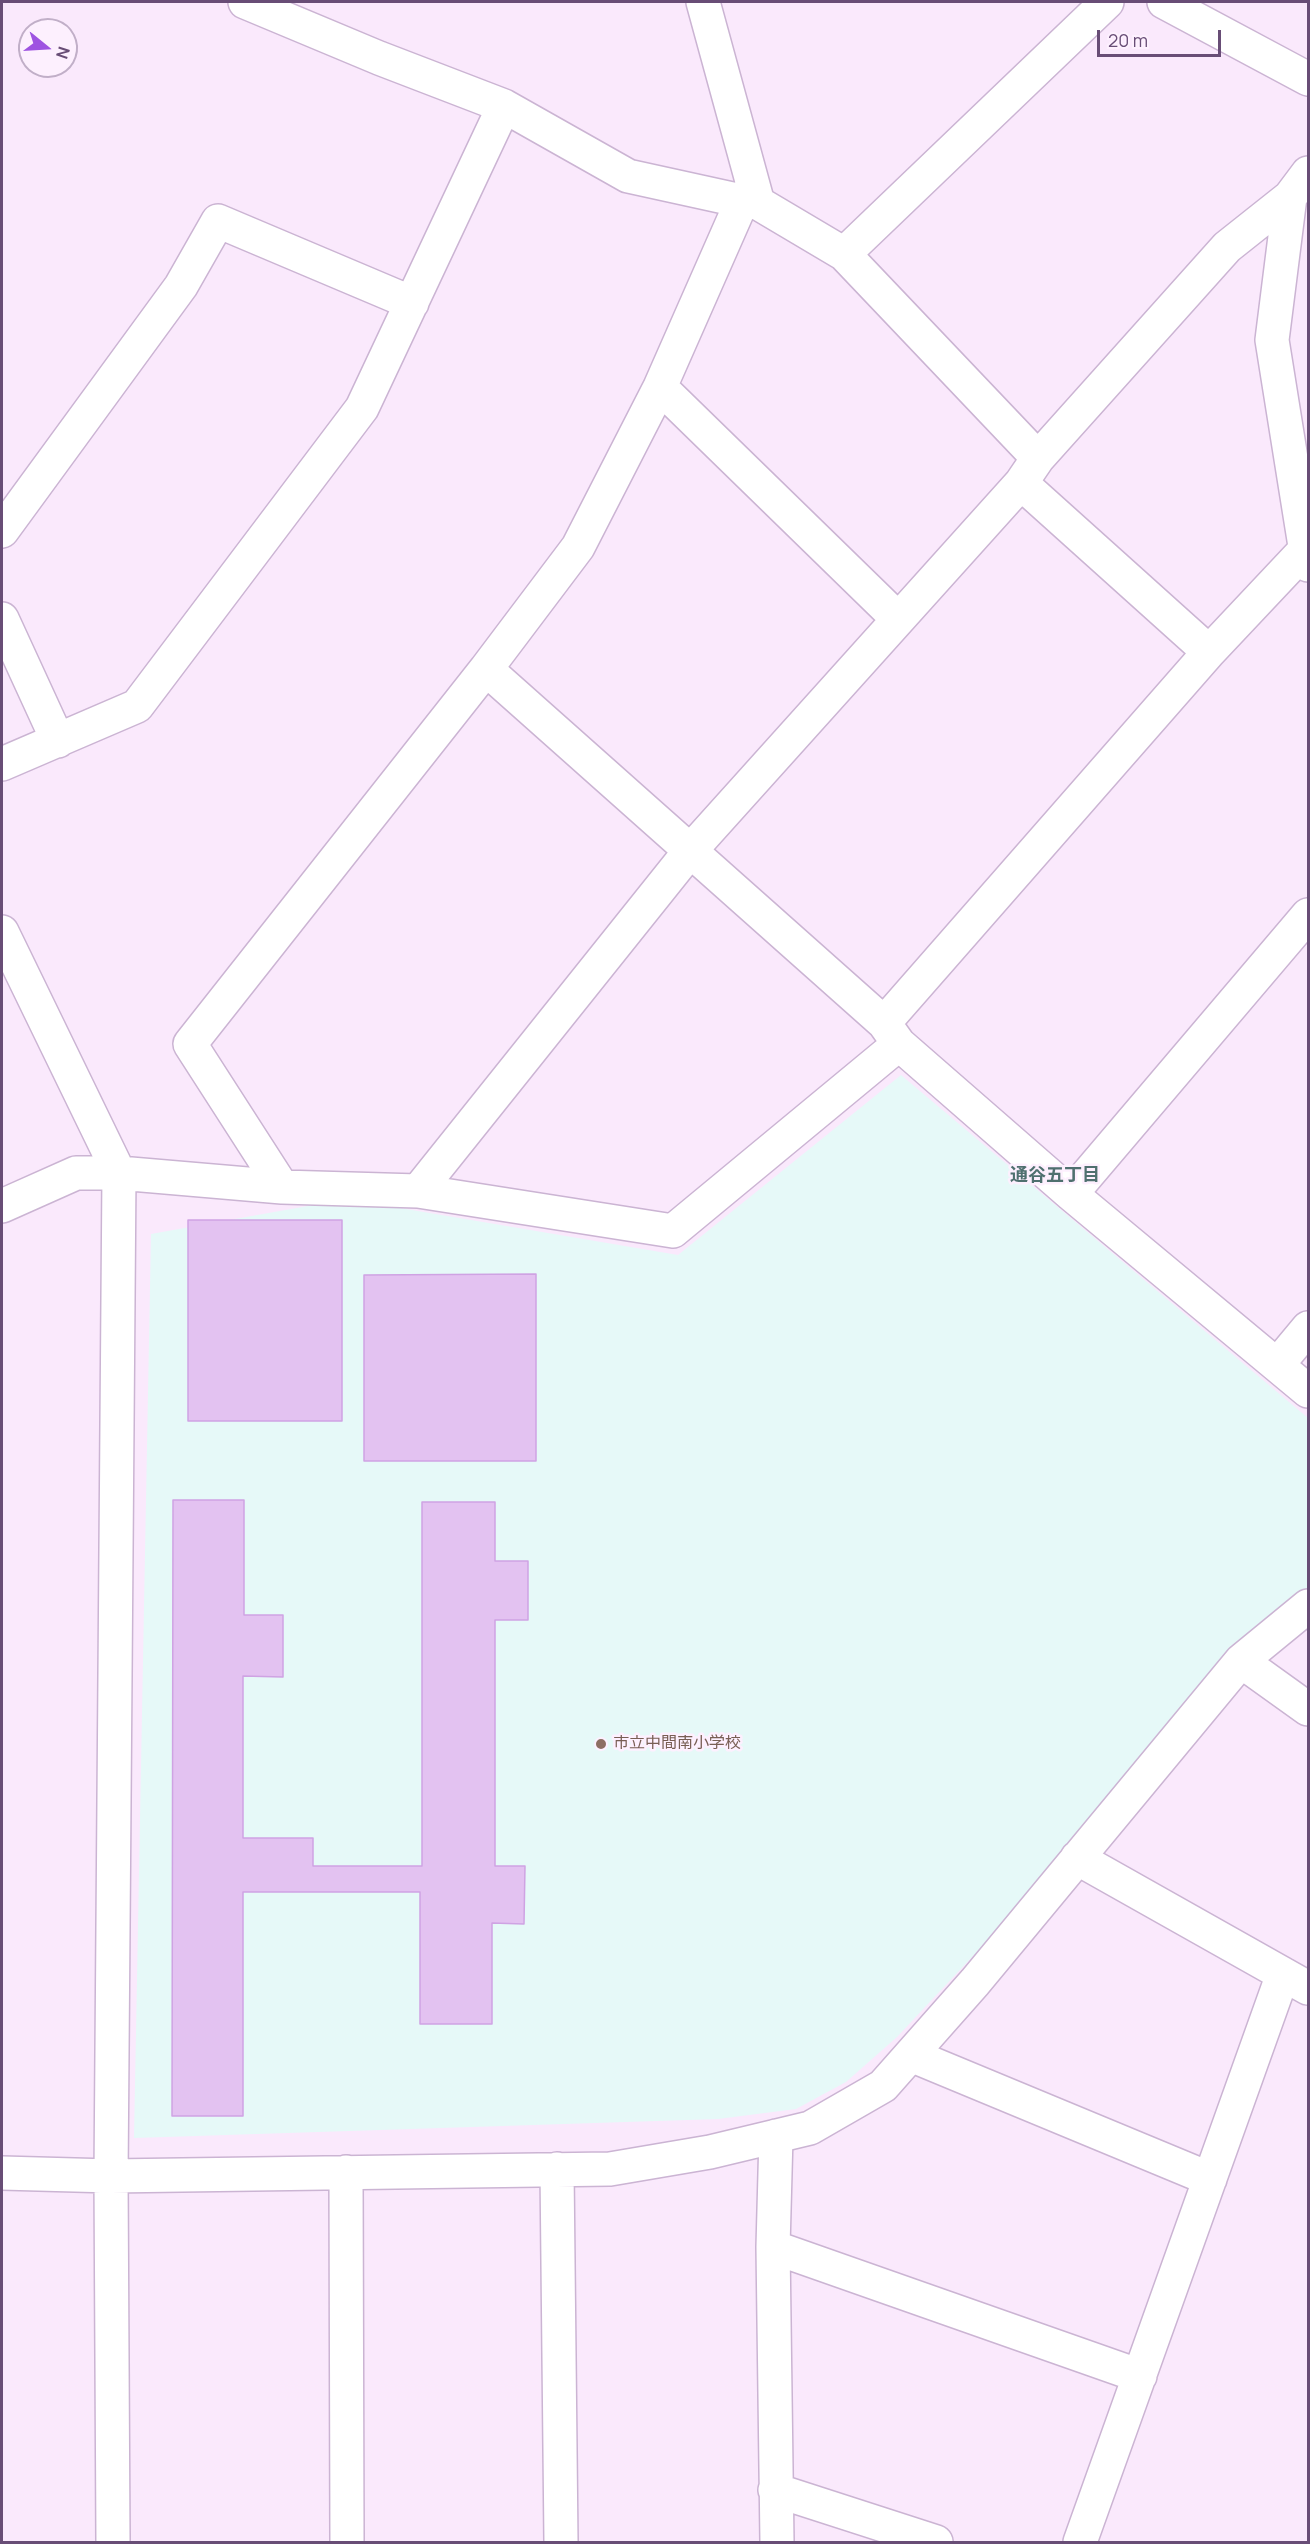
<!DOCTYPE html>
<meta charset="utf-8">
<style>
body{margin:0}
#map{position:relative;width:1310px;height:2544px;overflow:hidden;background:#fae9fc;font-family:Manrope,sans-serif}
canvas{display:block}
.frame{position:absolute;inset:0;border:3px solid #684d76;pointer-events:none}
.north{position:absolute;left:18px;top:18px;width:60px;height:60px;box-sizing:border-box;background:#fdf0fe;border:2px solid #c1afc8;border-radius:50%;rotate:108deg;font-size:16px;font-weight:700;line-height:24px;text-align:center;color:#684d76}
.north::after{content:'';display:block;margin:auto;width:21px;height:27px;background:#9e53e1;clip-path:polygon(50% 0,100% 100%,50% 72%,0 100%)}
.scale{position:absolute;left:1097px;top:30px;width:124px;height:27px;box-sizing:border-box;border:3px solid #684d76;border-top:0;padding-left:8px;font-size:18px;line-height:21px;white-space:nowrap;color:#684d76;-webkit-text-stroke:4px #fdf0fe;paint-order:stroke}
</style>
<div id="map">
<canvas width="1310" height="2544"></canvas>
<div class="frame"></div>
<div class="north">N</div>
<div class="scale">20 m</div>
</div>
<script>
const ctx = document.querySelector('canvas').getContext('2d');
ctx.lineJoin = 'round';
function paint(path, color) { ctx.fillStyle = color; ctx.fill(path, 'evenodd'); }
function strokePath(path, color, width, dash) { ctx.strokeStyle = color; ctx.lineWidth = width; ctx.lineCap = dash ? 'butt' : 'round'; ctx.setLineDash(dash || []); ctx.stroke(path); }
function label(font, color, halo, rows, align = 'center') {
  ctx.font = font + ' Manrope,"Noto Sans JP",sans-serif'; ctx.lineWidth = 5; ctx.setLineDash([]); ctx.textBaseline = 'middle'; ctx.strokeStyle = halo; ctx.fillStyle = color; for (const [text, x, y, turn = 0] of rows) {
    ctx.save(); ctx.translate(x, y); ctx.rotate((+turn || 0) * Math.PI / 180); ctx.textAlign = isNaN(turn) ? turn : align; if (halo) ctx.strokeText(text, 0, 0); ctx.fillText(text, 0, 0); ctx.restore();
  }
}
paint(new Path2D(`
 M 901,1075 L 1308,1418 L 1308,1599 L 897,2037 L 846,2082 L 796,2109 L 718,2119 L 134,2138 L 151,1234 L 347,1199 L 678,1255 Z`), '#e6f9f8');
const building = new Path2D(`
 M 188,1220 L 342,1220 L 342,1421 L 188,1421 Z
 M 536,1274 L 536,1461 L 364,1461 L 364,1275 Z
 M 173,1500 L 244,1500 L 244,1615 L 283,1615 L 283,1677 L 243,1676 L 243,1838 L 313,1838 L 313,1866 L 422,1866 L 422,1502 L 495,1502 L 495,1561 L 528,1561 L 528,1620 L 495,1620 L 495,1866 L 525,1866 L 524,1924 L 492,1923 L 492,2024 L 420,2024 L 420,1892 L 243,1892 L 243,2116 L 172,2116 Z`);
paint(building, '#e3c2f1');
strokePath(building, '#cfa3e3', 1.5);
const minor = new Path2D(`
 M 245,2 L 379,58 L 504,106 L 628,176 L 742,201 L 758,203 L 844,254 L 1038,458
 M 703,2 L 758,203
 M 1164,2 L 1308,79
 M 1308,173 L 1290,197 L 1272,340 L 1308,565
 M 742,201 L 660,387 L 578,547 L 486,669 L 884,1023 L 899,1044 L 1071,1194 L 1308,1391
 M 844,254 L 1107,2
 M 660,387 L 898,619
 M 1021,483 L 1209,652
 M 2,531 L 181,286 L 218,221 L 412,303
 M 2,619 L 58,741
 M 2,764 L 137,706 L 362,408 L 504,106
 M 2,932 L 119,1173 L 111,2176 L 113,2542
 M 884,1023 L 1209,652 L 1305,550
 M 282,1187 L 190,1044 L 486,669
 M 418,1191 L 690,851 L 1021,483 L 1038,458 L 1227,247 L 1290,197
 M 1071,1194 L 1308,915
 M 2,1206 L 76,1173 L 119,1173 L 282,1187 L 418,1191 L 673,1231 L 899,1044
 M 1278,1364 L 1308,1328
 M 1241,1661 L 1308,1709
 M 1077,1858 L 1308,1988
 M 911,2055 L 1210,2179
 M 776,2136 L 773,2247 L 777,2542
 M 557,2169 L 561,2542
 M 346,2172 L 347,2542
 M 2,2173 L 111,2176 L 610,2169 L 710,2152 L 810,2128 L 883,2086 L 975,1982 L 1241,1661 L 1308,1606
 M 773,2247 L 1140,2376
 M 775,2490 L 936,2542
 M 1080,2542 L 1283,1974`);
strokePath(minor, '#cbb4d3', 36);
strokePath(minor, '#fff', 33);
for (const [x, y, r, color] of [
 [601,1744,6,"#8d6e63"]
]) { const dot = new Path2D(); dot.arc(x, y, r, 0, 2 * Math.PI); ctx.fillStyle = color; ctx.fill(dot); strokePath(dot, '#fdf0fe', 2); }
label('16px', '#785e54', '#fdf0fe', [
 ["市立中間南小学校",613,1744]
], 'left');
label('bold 18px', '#4f706f', '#fdf0fe', [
 ["通谷五丁目",1055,1176]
]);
</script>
